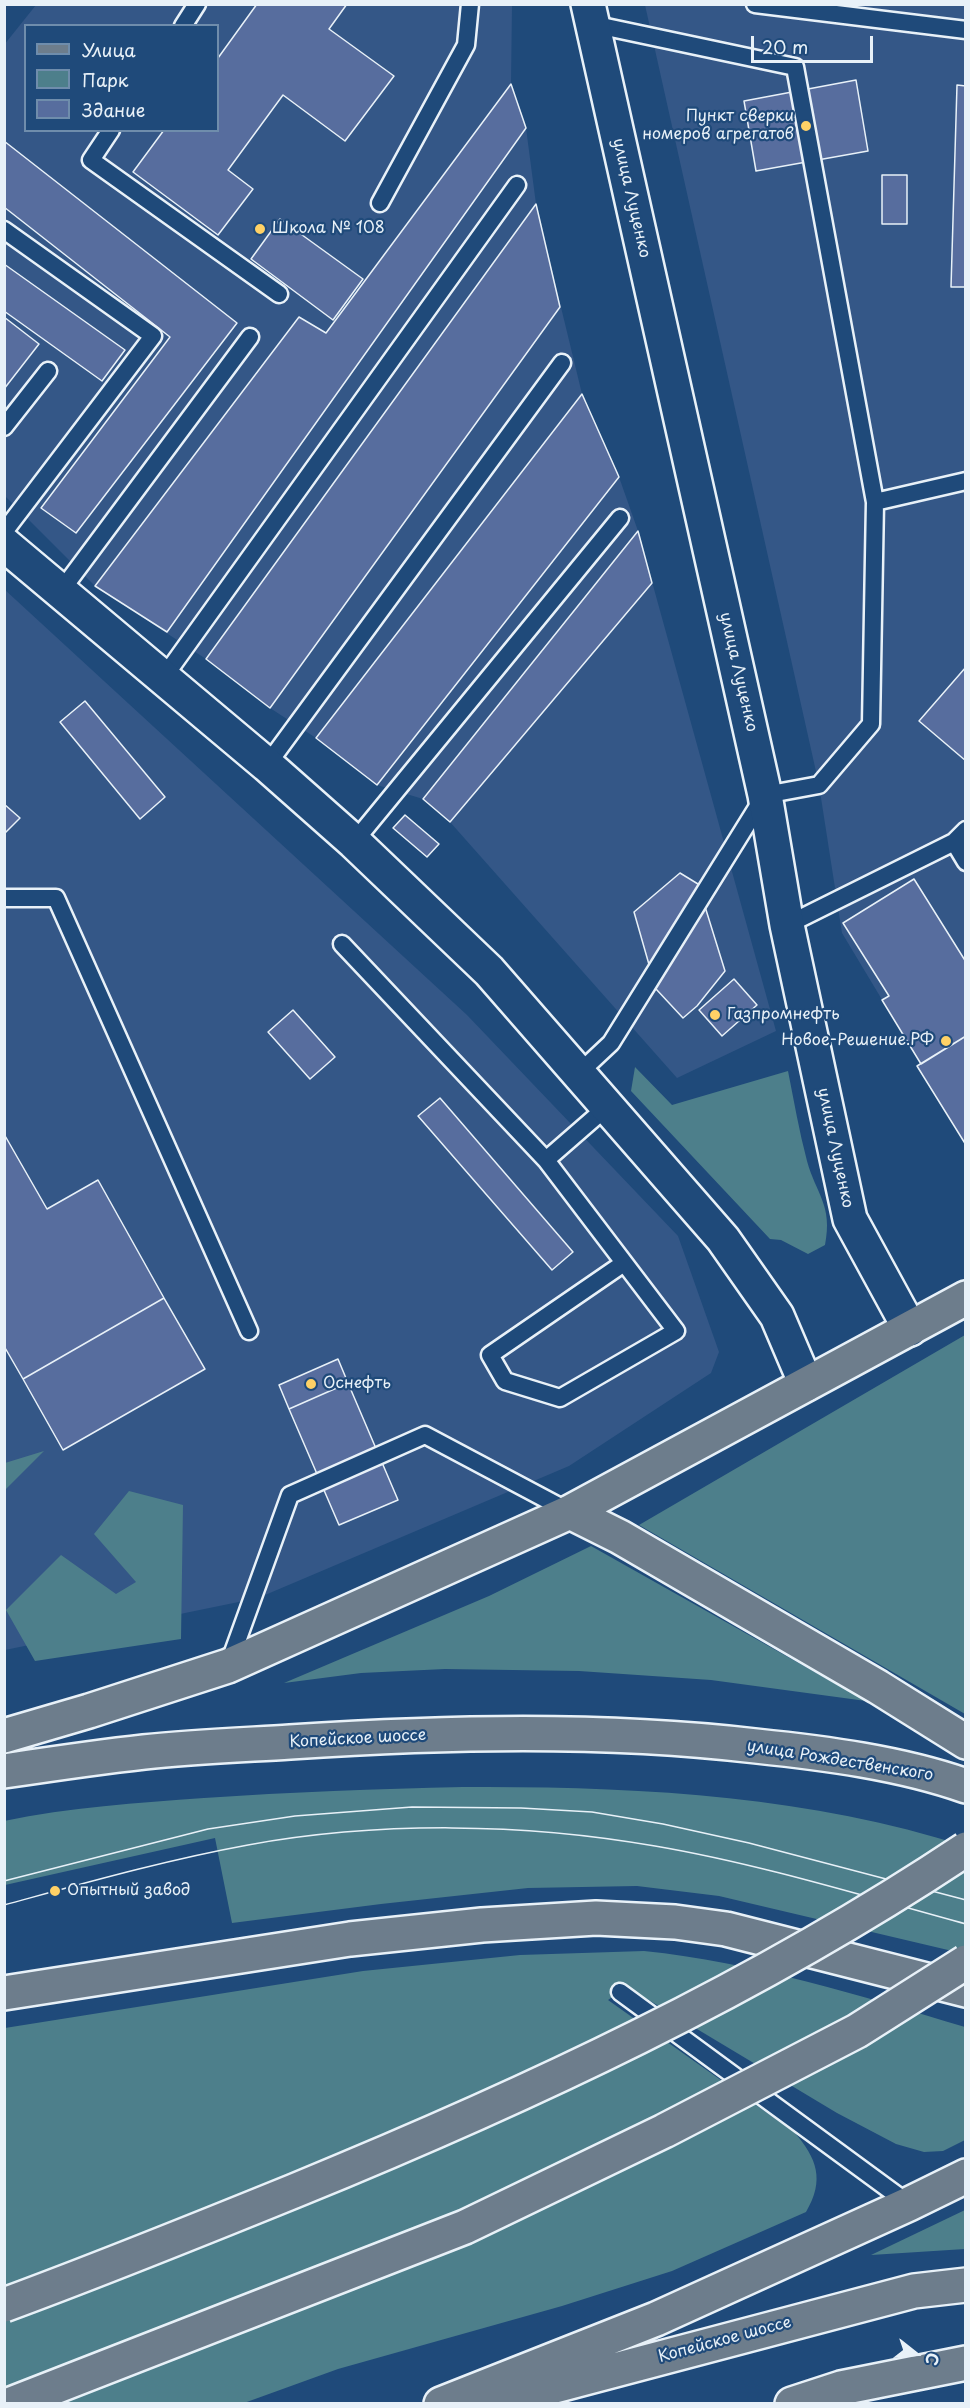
<!DOCTYPE html>
<meta charset="utf-8">
<style>
body{margin:0}
#map{position:relative;width:970px;height:2408px;overflow:hidden;background:#1f4a7a;font-family:"Playpen Sans",sans-serif}
canvas{display:block}
.frame{position:absolute;inset:0;border:6px solid #e8f1f8;pointer-events:none}
.legend{position:absolute;left:24px;top:24px;width:195px;height:108px;box-sizing:border-box;background:#1f4a7a;border:2px solid #6f8dac;margin:0;padding:8px 10px;list-style:none;font-size:18px;color:#e8f1f8}
.legend li{display:flex;align-items:center;gap:12px;height:30px}
.legend b{width:30px;border:2px solid #6f8dac}
.north{position:absolute;left:886px;top:2324px;width:60px;height:60px;-webkit-text-stroke:4px #1f4a7a;paint-order:stroke;rotate:107deg;font-size:16px;font-weight:700;line-height:24px;text-align:center;color:#e8f1f8}
.north::after{content:'';display:block;margin:auto;width:21px;height:27px;background:#e8f1f8;clip-path:polygon(50% 0,100% 100%,50% 72%,0 100%)}
.scale{position:absolute;left:751px;top:36px;width:122px;height:27px;box-sizing:border-box;border:3px solid #e8f1f8;border-top:0;padding-left:8px;font-size:18px;line-height:21px;white-space:nowrap;color:#e8f1f8;-webkit-text-stroke:4px #1f4a7a;paint-order:stroke}
</style>
<div id="map">
<canvas width="970" height="2408"></canvas>
<div class="frame"></div>
<ul class="legend">
<li><b style="height:8px;background:#6d7d8c"></b>Улица</li>
<li><b style="height:16px;background:#4d7f8b"></b>Парк</li>
<li><b style="height:16px;background:#576d9e"></b>Здание</li>
</ul>
<div class="north">С</div>
<div class="scale">20 m</div>
</div>
<script>
const ctx = document.querySelector('canvas').getContext('2d');
ctx.lineJoin = 'round';
function paint(path, color) { ctx.fillStyle = color; ctx.fill(path, 'evenodd'); }
function strokePath(path, color, width, dash) { ctx.strokeStyle = color; ctx.lineWidth = width; ctx.lineCap = dash ? 'butt' : 'round'; ctx.setLineDash(dash || []); ctx.stroke(path); }
function label(font, color, halo, rows, align = 'center') {
  ctx.font = font + ' "Playpen Sans",sans-serif'; ctx.lineWidth = 4.5; ctx.setLineDash([]); ctx.textBaseline = 'middle'; ctx.strokeStyle = halo; ctx.fillStyle = color; for (const [text, x, y, turn = 0] of rows) {
    ctx.save(); ctx.translate(x, y); ctx.rotate((+turn || 0) * Math.PI / 180); ctx.textAlign = isNaN(turn) ? turn : align; if (halo) ctx.strokeText(text, 0, 0); ctx.fillText(text, 0, 0); ctx.restore();
  }
}
paint(new Path2D(`
 M 36,5 L 512,5 L 511,84 L 526,128 L 536,204 L 582,394 L 619,477 L 638,531 L 776,1031 L 677,1078 L 450,822 L 423,799 L 377,785 L 316,738 L 270,708 L 206,659 L 95,586 L 5,496 L 4,45 ZM 26,26 L 218,26 L 218,130 L 26,130 Z
 M 645,5 L 965,5 L 965,1138 L 842,933 L 819,785 Z
 M 4,589 L 467,1015 L 678,1236 L 719,1352 L 711,1373 L 569,1466 L 258,1598 L 5,1650 Z`), '#345787');
paint(new Path2D(`
 M 635,1067 L 672,1105 L 788,1071 C 794,1101 799,1131 807,1161 C 816,1194 833,1205 825,1245 L 808,1254 L 781,1240 L 770,1239 L 631,1091 Z
 M 965,1335 L 965,1714 L 639,1525 Z
 M 44,1451 L 5,1490 L 5,1463 Z
 M 129,1491 L 183,1505 L 181,1639 L 35,1661 L 6,1610 L 61,1555 L 116,1594 L 136,1582 L 94,1534 Z
 M 591,1546 L 866,1701 L 711,1680 L 579,1671 L 445,1669 L 361,1673 L 284,1683 L 489,1596 Z
 M 463,1787 C 632,1786 805,1795 965,1846 L 965,1954 L 719,1896 L 637,1886 L 528,1888 L 381,1904 L 232,1923 L 215,1838 L 5,1885 L 4,1821 C 69,1807 138,1803 204,1798 C 290,1792 377,1789 463,1787 Z
 M 644,1951 C 753,1962 861,1996 965,2027 L 965,2140 L 943,2151 L 924,2152 L 896,2144 L 837,2113 L 627,1987 L 608,2000 L 794,2132 C 817,2158 825,2180 806,2212 L 672,2271 L 562,2306 L 338,2369 L 244,2403 L 5,2404 L 5,2028 L 363,1971 L 520,1955 Z
 M 965,2210 L 965,2249 L 871,2255 Z`), '#4d7f8b');
const building = new Path2D(`
 M 257,4 L 347,4 L 329,29 L 394,76 L 345,141 L 283,95 L 228,170 L 253,189 L 218,235 L 133,172 L 164,130 L 218,130 L 218,58 Z
 M 856,80 L 868,151 L 756,171 L 744,101 Z
 M 511,84 L 526,128 L 167,632 L 95,586 L 299,317 L 326,333 Z
 M 957,85 L 966,86 L 966,287 L 951,287 Z
 M 4,141 L 237,323 L 76,533 L 41,508 L 170,337 L 4,207 Z
 M 882,175 L 907,175 L 907,224 L 882,224 Z
 M 536,204 L 560,307 L 270,708 L 206,659 Z
 M 280,219 L 363,279 L 333,320 L 251,259 Z
 M 4,264 L 125,350 L 102,381 L 4,311 Z
 M 4,317 L 39,344 L 4,389 Z
 M 582,394 L 619,477 L 377,785 L 316,738 Z
 M 638,531 L 652,583 L 450,822 L 423,799 Z
 M 966,667 L 966,761 L 919,721 Z
 M 85,701 L 165,797 L 140,819 L 60,722 Z
 M 4,804 L 20,818 L 4,834 Z
 M 405,815 L 439,844 L 427,857 L 393,828 Z
 M 680,873 L 698,884 L 725,971 L 697,1006 L 683,1018 L 656,989 L 634,912 Z
 M 914,879 L 966,962 L 966,1036 L 921,1064 L 882,1000 L 889,996 L 843,923 Z
 M 734,979 L 757,1005 L 722,1036 L 699,1010 Z
 M 293,1010 L 335,1057 L 310,1079 L 268,1032 Z
 M 966,1036 L 966,1145 L 917,1066 Z
 M 440,1098 L 573,1252 L 552,1270 L 418,1116 Z
 M 4,1134 L 47,1209 L 98,1180 L 164,1298 L 23,1379 L 4,1346 Z
 M 164,1298 L 205,1369 L 63,1450 L 23,1379 Z
 M 338,1359 L 348,1383 L 289,1409 L 279,1385 Z
 M 348,1383 L 398,1500 L 339,1525 L 289,1409 Z`);
paint(building, '#576d9e');
strokePath(building, '#e8f1f8', 1.5);
const service = new Path2D(`
 M 755,4 L 966,30
 M 183,26 L 197,4
 M 111,130 L 91,160 L 279,294
 M 380,203 L 466,45 L 470,4
 M 4,230 L 153,336 L 4,532
 M 4,427 L 48,371
 M 875,502 L 966,481
 M 61,591 L 250,337
 M 164,677 L 517,185
 M 267,765 L 562,363
 M 354,842 L 620,518
 M 954,842 L 966,862
 M 4,898 L 56,898 L 249,1331
 M 787,925 L 954,842 L 966,830
 M 342,944 L 546,1160 L 676,1331 L 560,1398 L 505,1381 L 490,1355 L 624,1263
 M 579,1073 L 611,1043 L 765,795 L 819,785 L 871,724 L 875,502 L 795,67 L 592,24
 M 546,1160 L 608,1106
 M 228,1666 L 290,1495 L 425,1435 L 570,1512
 M 620,1992 L 909,2204`);
const tertiary = new Path2D(`
 M 588,4 L 765,795 L 787,925 L 850,1219 L 910,1329
 M 4,544 L 267,765 L 354,842 L 489,971 L 723,1239 L 777,1316 L 806,1384`);
const primary = new Path2D(`
 M 570,1512 L 620,1537 L 878,1687 L 966,1742
 M 4,1736 L 89,1711 L 228,1666 L 570,1512 L 966,1298
 M 4,1771 C 51,1764 98,1757 144,1752 C 192,1747 241,1745 290,1742 C 445,1732 601,1728 756,1746 C 824,1753 901,1763 966,1786
 M 4,1993 L 350,1939 L 482,1925 L 596,1918 L 675,1922 L 726,1929 L 966,1990
 M 498,2401 L 914,2291 L 966,2285
 M 441,2404 L 656,2319 L 909,2204 L 966,2176
 M 792,2404 L 841,2388 L 966,2363`);
strokePath(service, '#e8f1f8', 21);
strokePath(tertiary, '#e8f1f8', 38);
strokePath(primary, '#e8f1f8', 38);
strokePath(service, '#1f4a7a', 16);
strokePath(tertiary, '#1f4a7a', 33);
strokePath(primary, '#6d7d8c', 33);
strokePath(new Path2D(`
 M 4,1881 L 208,1829 L 295,1816 L 412,1807 L 521,1808 L 592,1812 L 663,1824 L 749,1843 L 966,1900
 M 4,1905 C 85,1883 166,1860 248,1845 C 379,1821 525,1823 655,1846 C 760,1864 863,1896 966,1924`), '#e8f1f8', 1.5);
const primaryBridge = new Path2D(`
 M 4,2305 C 102,2269 198,2230 294,2191 C 526,2096 756,1989 966,1849
 M 11,2404 L 465,2227 L 664,2131 L 857,2031 L 966,1962`);
strokePath(primaryBridge, '#e8f1f8', 38, []);
strokePath(primaryBridge, '#6d7d8c', 33);
for (const [x, y, r, color] of [
 [806,126,6,"#ffd166"],
 [260,229,6,"#ffd166"],
 [715,1015,6,"#ffd166"],
 [946,1041,6,"#ffd166"],
 [311,1384,6,"#ffd166"],
 [55,1891,6,"#ffd166"]
]) { const dot = new Path2D(); dot.arc(x, y, r, 0, 2 * Math.PI); ctx.fillStyle = color; ctx.fill(dot); strokePath(dot, '#1f4a7a', 2); }
label('16px', '#e8f1f8', '#1f4a7a', [
 ["Пункт сверки",794,117,"right"],
 ["номеров агрегатов",794,135,"right"],
 ["Школа № 108",272,229],
 ["Газпромнефть",727,1015],
 ["Новое-Решение.РФ",934,1041,"right"],
 ["Оснефть",323,1384],
 ["Опытный завод",67,1891]
], 'left');
label('16px', '#e8f1f8', '#1f4a7a', [
 ["улица Луценко",631,198,77],
 ["улица Луценко",738,672,77],
 ["улица Луценко",835,1148,78],
 ["Копейское шоссе",358,1739,-3],
 ["улица Рождественского",840,1761,9],
 ["Копейское шоссе",725,2340,-15]
]);
</script>
